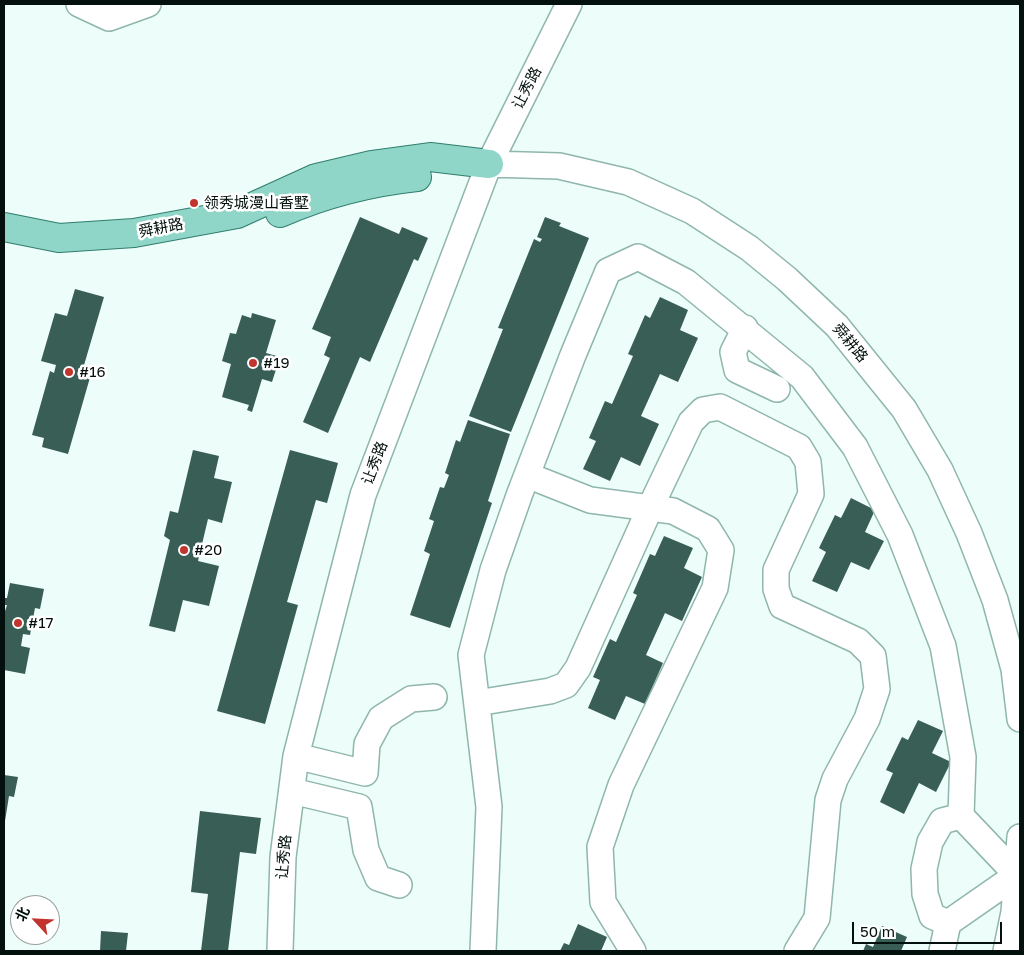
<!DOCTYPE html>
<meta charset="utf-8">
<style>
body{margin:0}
#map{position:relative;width:1024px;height:955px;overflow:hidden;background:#edfdf9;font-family:"Golos Text","Noto Sans SC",sans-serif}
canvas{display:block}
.frame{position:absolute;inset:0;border:5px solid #03100d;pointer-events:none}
.north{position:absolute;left:10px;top:895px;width:50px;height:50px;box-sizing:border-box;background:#fff;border:1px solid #9a9f9e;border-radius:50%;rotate:295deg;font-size:14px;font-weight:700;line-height:20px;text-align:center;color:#03100d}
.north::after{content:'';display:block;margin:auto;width:18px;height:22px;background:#c2342e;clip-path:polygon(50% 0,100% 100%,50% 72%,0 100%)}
.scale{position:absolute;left:852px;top:922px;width:150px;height:22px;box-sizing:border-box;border:2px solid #03100d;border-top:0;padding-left:6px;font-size:15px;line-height:18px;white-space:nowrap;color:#03100d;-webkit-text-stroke:4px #fff;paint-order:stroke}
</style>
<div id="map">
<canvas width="1024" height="955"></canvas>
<div class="frame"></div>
<div class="north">北</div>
<div class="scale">50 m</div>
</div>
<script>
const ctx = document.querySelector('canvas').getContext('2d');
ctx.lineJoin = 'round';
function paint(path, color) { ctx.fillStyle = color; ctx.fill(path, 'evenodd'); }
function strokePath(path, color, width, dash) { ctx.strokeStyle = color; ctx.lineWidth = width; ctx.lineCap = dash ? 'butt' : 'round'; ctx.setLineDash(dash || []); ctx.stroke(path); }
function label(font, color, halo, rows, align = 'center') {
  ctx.font = font + ' "Golos Text","Noto Sans SC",sans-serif'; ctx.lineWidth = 5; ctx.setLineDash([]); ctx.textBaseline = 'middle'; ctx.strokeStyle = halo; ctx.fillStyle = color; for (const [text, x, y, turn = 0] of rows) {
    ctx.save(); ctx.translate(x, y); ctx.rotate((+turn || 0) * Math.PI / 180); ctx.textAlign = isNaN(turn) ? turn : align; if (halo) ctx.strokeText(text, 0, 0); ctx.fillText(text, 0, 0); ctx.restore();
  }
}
paint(new Path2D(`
 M 360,217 L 399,234 L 402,227 L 428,238 L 418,261 L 414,259 L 370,362 L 360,357 L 328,433 L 303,422 L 330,358 L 324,355 L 331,337 L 312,329 Z
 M 545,217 L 561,223 L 559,226 L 589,238 L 511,432 L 469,416 L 503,329 L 498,328 L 534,239 L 540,242 L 542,239 L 537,237 Z
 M 75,289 L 104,297 L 82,372 L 91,374 L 68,454 L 42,447 L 44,438 L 32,435 L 50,371 L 54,373 L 56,365 L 41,361 L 55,313 L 67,316 Z
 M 660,297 L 688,310 L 680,330 L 698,338 L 678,382 L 660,374 L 641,416 L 659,424 L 640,466 L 621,457 L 610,481 L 583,469 L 596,441 L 589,438 L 605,401 L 612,404 L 633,356 L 628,354 L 645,315 L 650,318 Z
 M 252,313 L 276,320 L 266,353 L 280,357 L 272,382 L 262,379 L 252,412 L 247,410 L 249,405 L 222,397 L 231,364 L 222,361 L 230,333 L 236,334 L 242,315 L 251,318 Z
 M 468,420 L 510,434 L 488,501 L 492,503 L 450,628 L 410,615 L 430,554 L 424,551 L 434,521 L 429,519 L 440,487 L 444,488 L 449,475 L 445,473 L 456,440 L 460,442 Z
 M 193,450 L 219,456 L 214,478 L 232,482 L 222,523 L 208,519 L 198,561 L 219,566 L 209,606 L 183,600 L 175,632 L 149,626 L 170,540 L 164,536 L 170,511 L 178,513 Z
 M 290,450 L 338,463 L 327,503 L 316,500 L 287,602 L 298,605 L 265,724 L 217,711 Z
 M 851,498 L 875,510 L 865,532 L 884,541 L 869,570 L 851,562 L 837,592 L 812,581 L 826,552 L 819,548 L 835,515 L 841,518 Z
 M 664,536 L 693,548 L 684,568 L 702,577 L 682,621 L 665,613 L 646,655 L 663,663 L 645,704 L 626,696 L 615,720 L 588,708 L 600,680 L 593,677 L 610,639 L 616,642 L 637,595 L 633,593 L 650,554 L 655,556 Z
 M 10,583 L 44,589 L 40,609 L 35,608 L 30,635 L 23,634 L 21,646 L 30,648 L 25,674 L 4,670 L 4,611 L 5,611 L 7,605 L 4,605 L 4,598 L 7,598 Z
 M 918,720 L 943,731 L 932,753 L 951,762 L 936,792 L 919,783 L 904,814 L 880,802 L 893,773 L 886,770 L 902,737 L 908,740 Z
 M 4,775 L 18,777 L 14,797 L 9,796 L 5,821 L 4,821 Z
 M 200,811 L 261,818 L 256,854 L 240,852 L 228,951 L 201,951 L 208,894 L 191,892 Z
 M 578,924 L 607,937 L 601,951 L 560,951 L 564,943 L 569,945 Z
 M 882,926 L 907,937 L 901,951 L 863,951 L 866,944 L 873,947 Z
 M 101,931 L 128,933 L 126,951 L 100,951 Z`), '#395e55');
const minor = new Path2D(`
 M 79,4 L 109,18 L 148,4
 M 489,164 L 559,166 L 628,182 L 692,211 L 749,248 L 787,279 L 837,326 L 904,409 L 940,470 L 969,533 L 995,600 L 1014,669 L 1020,719
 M 745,328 L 733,352 L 737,370 L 777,389
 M 527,475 L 590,500 L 673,511 L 708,529 L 721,550 L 715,588 L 621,785 L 600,847 L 603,902 L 633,951
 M 477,703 L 550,691 L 566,685 L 578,668 L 650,508 L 691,422 L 703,410 L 720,407 L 799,447 L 808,462 L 811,494 L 776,570 L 776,589 L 782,606 L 858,641 L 873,656 L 877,689 L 867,719 L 835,779 L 828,800 L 817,918 L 797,951
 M 296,756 L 365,773 L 367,744 L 381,718 L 411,699 L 434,697
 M 292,791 L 359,807 L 366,850 L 378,878 L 399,885
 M 948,923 L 1017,875 L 961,816
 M 280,951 L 283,857 L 296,756 L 363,495 L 489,164 L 569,4
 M 483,951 L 489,807 L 471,655 L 493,570 L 520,493 L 573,355 L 608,271 L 638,257 L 686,282 L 802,377 L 855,447 L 900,535 L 943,646 L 963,757 L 961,816 L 942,821 L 930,842 L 924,869 L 925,894 L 932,916 L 948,923 L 942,951
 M 1006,951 L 1014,912 L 1020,837`);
const major = new Path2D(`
 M 280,213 C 323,194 370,182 417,177
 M 4,227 L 59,238 L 134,233 L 237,214 L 316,178 L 371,165 L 430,157 L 489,164`);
strokePath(minor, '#8fb6ac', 28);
strokePath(major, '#2f7e6e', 30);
strokePath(minor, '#fff', 25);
strokePath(major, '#90d6c8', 28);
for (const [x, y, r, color] of [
 [194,203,5,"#c2342e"],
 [253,363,5,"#c2342e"],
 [69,372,5,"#c2342e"],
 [184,550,5,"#c2342e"],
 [18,623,5,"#c2342e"]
]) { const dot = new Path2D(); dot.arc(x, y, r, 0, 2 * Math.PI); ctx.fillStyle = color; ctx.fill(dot); strokePath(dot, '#fff', 2); }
label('15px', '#03100d', '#fff', [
 ["让秀路",527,88,-63],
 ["舜耕路",161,228,-11],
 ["舜耕路",850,343,50],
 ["让秀路",375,463,-69],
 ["让秀路",284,857,-85]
]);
label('15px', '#03100d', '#fff', [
 ["领秀城漫山香墅",204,203],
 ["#19",263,363],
 ["#16",79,372],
 ["#20",194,550],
 ["#17",28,623]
], 'left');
</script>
